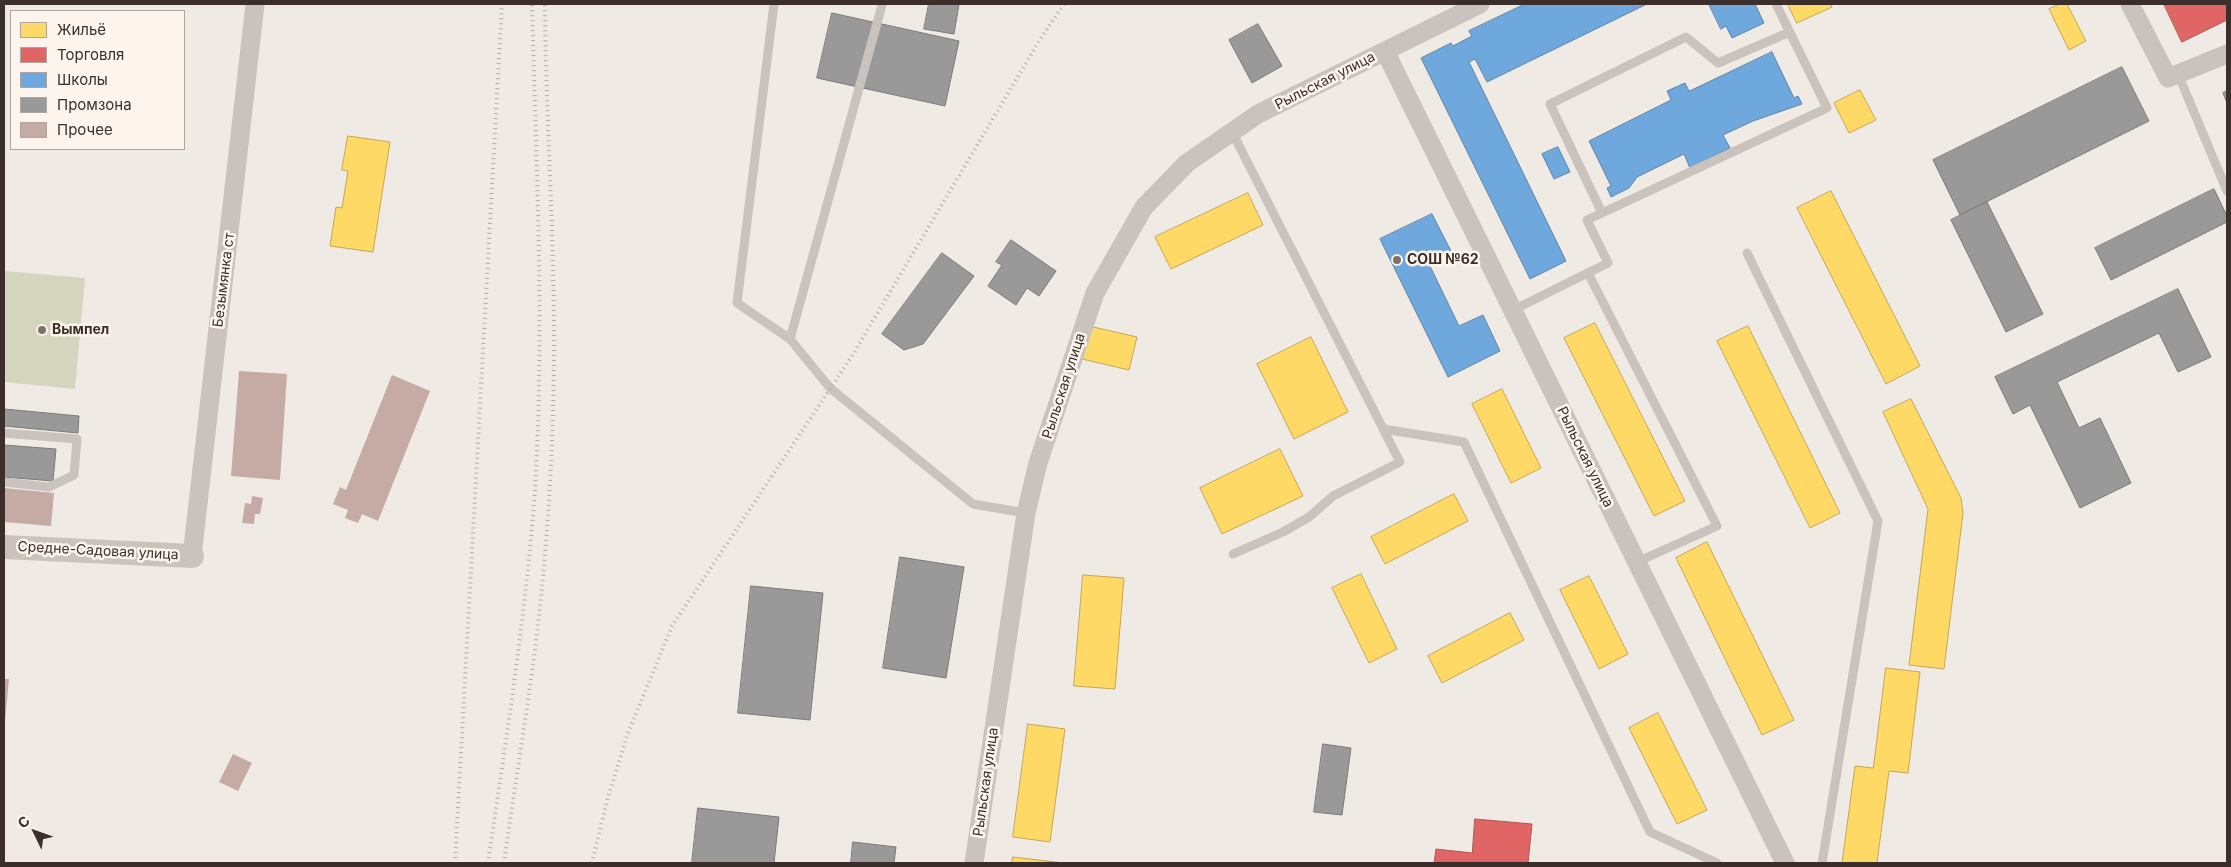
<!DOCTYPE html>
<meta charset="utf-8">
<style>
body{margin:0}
#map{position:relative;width:2231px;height:867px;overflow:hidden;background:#f0eae4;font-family:Inter,sans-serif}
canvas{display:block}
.frame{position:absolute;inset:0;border:5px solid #3c2e2a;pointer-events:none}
.legend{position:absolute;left:10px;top:10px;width:175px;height:140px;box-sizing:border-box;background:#fcf4ed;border:1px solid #afa59f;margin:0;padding:6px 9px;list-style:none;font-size:15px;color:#3c2e2a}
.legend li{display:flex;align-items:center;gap:10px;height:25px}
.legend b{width:25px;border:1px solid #afa59f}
.north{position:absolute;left:10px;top:807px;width:50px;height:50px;-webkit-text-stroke:4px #fcf4ed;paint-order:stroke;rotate:312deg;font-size:14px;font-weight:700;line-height:20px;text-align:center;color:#3c2e2a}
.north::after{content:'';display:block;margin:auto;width:18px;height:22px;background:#3c2e2a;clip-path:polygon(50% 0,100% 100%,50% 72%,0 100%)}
</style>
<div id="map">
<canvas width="2231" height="867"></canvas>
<div class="frame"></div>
<ul class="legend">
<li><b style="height:14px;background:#ffd966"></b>Жильё</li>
<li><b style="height:14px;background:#e06666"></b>Торговля</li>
<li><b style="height:14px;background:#6fa8dc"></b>Школы</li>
<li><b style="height:14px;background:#999"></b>Промзона</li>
<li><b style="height:14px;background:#c5aba4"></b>Прочее</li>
</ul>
<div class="north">С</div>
</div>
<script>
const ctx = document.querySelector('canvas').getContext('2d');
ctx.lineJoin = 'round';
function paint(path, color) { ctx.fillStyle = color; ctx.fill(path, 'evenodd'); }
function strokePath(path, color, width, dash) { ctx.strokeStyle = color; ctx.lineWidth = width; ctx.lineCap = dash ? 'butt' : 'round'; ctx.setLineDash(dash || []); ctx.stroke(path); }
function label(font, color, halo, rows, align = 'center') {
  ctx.font = font + ' Inter,sans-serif'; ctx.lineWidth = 5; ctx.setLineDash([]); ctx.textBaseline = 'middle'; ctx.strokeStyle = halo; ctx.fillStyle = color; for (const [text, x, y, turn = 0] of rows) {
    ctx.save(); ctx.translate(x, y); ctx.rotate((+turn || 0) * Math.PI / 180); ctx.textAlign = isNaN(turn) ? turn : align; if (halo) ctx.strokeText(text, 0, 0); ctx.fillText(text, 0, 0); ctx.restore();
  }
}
paint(new Path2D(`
 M 4,271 L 85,278 L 75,389 L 4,382 Z`), '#d3d6bd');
const homes = new Path2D(`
 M 1788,4 L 1831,4 L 1832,7 L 1797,23 Z
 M 2060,4 L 2067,4 L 2086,41 L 2069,50 L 2049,9 Z
 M 1860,90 L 1876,120 L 1849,133 L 1834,103 Z
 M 348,136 L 390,142 L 373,252 L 330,246 L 336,207 L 342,208 L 348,171 L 342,170 Z
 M 1831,191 L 1920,366 L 1886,384 L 1797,208 Z
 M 1248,193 L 1263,225 L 1171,269 L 1155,237 Z
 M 1595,323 L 1685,501 L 1654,516 L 1564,338 Z
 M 1089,326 L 1137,337 L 1129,370 L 1082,359 Z
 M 1748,326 L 1840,513 L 1810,528 L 1717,341 Z
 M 1311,337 L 1348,412 L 1294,439 L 1257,364 Z
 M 1502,389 L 1541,468 L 1511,483 L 1472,404 Z
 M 1911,399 L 1961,498 L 1963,513 L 1944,669 L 1909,665 L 1928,509 L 1883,412 Z
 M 1280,449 L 1303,496 L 1222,534 L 1200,488 Z
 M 1454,494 L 1468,521 L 1385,564 L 1371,537 Z
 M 1707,542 L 1794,720 L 1762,735 L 1676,558 Z
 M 1361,574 L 1397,649 L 1369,663 L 1332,588 Z
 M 1083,575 L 1124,578 L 1115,689 L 1074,686 Z
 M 1589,576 L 1628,654 L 1599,669 L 1560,590 Z
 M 1510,613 L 1524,640 L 1442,683 L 1428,656 Z
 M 1886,668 L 1920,672 L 1908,773 L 1889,771 L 1877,863 L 1842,863 L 1855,766 L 1873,768 Z
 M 1658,713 L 1707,810 L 1677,824 L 1629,728 Z
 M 1028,724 L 1065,729 L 1050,842 L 1013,837 Z
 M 1013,857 L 1064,863 L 1012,863 Z`);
paint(homes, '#ffd966');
strokePath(homes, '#c4a654', 1);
const shops = new Path2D(`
 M 2164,4 L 2227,4 L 2227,20 L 2182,42 Z
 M 1475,819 L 1532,824 L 1528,863 L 1434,863 L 1436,849 L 1472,853 Z`);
paint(shops, '#e06666');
strokePath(shops, '#af5554', 1);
const schools = new Path2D(`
 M 1525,4 L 1647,4 L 1487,82 L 1475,59 L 1469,62 L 1566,261 L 1530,279 L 1421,58 L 1451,43 L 1453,46 L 1472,36 L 1469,31 Z
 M 1709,4 L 1755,4 L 1764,23 L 1732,38 L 1726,26 L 1721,29 Z
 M 1772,52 L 1794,98 L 1798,96 L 1802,104 L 1753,121 L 1723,135 L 1730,148 L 1690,168 L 1684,154 L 1637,177 L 1629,188 L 1611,197 L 1607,188 L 1611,186 L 1589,141 L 1671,100 L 1667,91 L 1685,83 L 1689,91 Z
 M 1558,147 L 1570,172 L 1554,179 L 1542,154 Z
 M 1432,214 L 1451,251 L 1428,262 L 1459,326 L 1483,315 L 1500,351 L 1448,377 L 1380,239 Z`);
paint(schools, '#6fa8dc');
strokePath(schools, '#6083a7', 1);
const industry = new Path2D(`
 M 929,4 L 959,4 L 954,34 L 924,29 Z
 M 832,13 L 959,41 L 945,106 L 817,78 Z
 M 1258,24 L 1282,66 L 1252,83 L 1229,40 Z
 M 2122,67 L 2149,121 L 1960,215 L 1933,160 Z
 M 2227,91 L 2227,103 L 2223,93 Z
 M 2214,189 L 2227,216 L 2227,222 L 2111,280 L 2095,248 Z
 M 1987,202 L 2043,314 L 2006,332 L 1951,220 Z
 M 1011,240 L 1056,271 L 1039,296 L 1027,288 L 1016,305 L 988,286 L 1002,265 L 996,262 Z
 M 942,253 L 974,276 L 923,344 L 904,350 L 882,334 Z
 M 2178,289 L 2211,357 L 2178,372 L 2159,333 L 2057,382 L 2079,428 L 2100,418 L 2131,483 L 2080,508 L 2030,405 L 2013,414 L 1995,377 Z
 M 4,409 L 79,416 L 78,433 L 4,426 Z
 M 4,445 L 56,449 L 53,481 L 4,477 Z
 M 900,557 L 964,567 L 946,678 L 883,668 Z
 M 751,586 L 823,593 L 810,720 L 738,713 Z
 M 1323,744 L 1351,748 L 1342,815 L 1314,812 Z
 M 698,808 L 779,817 L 774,863 L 692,863 Z
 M 853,842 L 896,847 L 894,863 L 851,863 Z`);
paint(industry, '#999');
strokePath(industry, '#7d7978', 1);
paint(new Path2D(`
 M 239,371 L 287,374 L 280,480 L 231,476 Z
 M 392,375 L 430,391 L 378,521 L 362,514 L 358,523 L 345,518 L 348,510 L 333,504 L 340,487 L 346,490 Z
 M 4,488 L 54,493 L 51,526 L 4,522 Z
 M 252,496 L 263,498 L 260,514 L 255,514 L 254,524 L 242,523 L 245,503 L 251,504 Z
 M 4,679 L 9,679 L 5,721 L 4,721 Z
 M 233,754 L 252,763 L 238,791 L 219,782 Z`), '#c5aba4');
strokePath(new Path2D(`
 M 774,4 L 737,303 L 790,339
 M 882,5 L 790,339 L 830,388 L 973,504 L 1026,513
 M 2178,74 L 2227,191
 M 1232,132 L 1400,462 L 1333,496 L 1309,517 L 1283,532 L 1233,554
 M 1602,213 L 1550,104 L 1686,37 L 1718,63 L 1790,32
 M 1747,253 L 1878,521 L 1822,863
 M 1588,273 L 1717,526 L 1637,562
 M 1513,310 L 1608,263 L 1587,220 L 1827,108 L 1776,4
 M 1383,429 L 1464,442 L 1650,832 L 1717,863
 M 4,433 L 77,439 L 74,475 L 49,487 L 4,482`), '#cac2bd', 9);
strokePath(new Path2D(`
 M 2130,4 L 2168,78 L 2227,54
 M 1385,51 L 1785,863
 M 192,556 L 255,4
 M 974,863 L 1026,513 L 1038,463 L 1095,293 L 1144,207 L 1187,163 L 1258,114 L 1480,4`), '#cac2bd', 19);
strokePath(new Path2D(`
 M 4,547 L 192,556`), '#cac2bd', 24);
strokePath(new Path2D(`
 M 455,863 L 502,4
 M 488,863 C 506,739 526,615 535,489 C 545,328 536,165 532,4
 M 504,863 C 516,775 532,686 541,597 C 549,520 553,441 554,363 C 555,243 546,124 545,4
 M 592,863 L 608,797 L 628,733 L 672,626 L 852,356 L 1039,41 L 1064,4`), '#b2aba7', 4, [1, 4]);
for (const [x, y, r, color] of [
 [1397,260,5,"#7b706b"],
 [42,330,5,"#7b706b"]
]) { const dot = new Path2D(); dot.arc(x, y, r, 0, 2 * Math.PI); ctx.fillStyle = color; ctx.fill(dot); strokePath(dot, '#fcf4ed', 2); }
label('14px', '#3c2e2a', '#fcf4ed', [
 ["Рыльская улица",1325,81,-27],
 ["Безымянка ст",224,280,-83],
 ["Рыльская улица",1064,386,-72],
 ["Рыльская улица",1585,457,64],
 ["Средне-Садовая улица",98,551,3],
 ["Рыльская улица",986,782,-82]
]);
label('bold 14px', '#3c2e2a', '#fcf4ed', [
 ["СОШ №62",1407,260],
 ["Вымпел",52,330]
], 'left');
</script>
